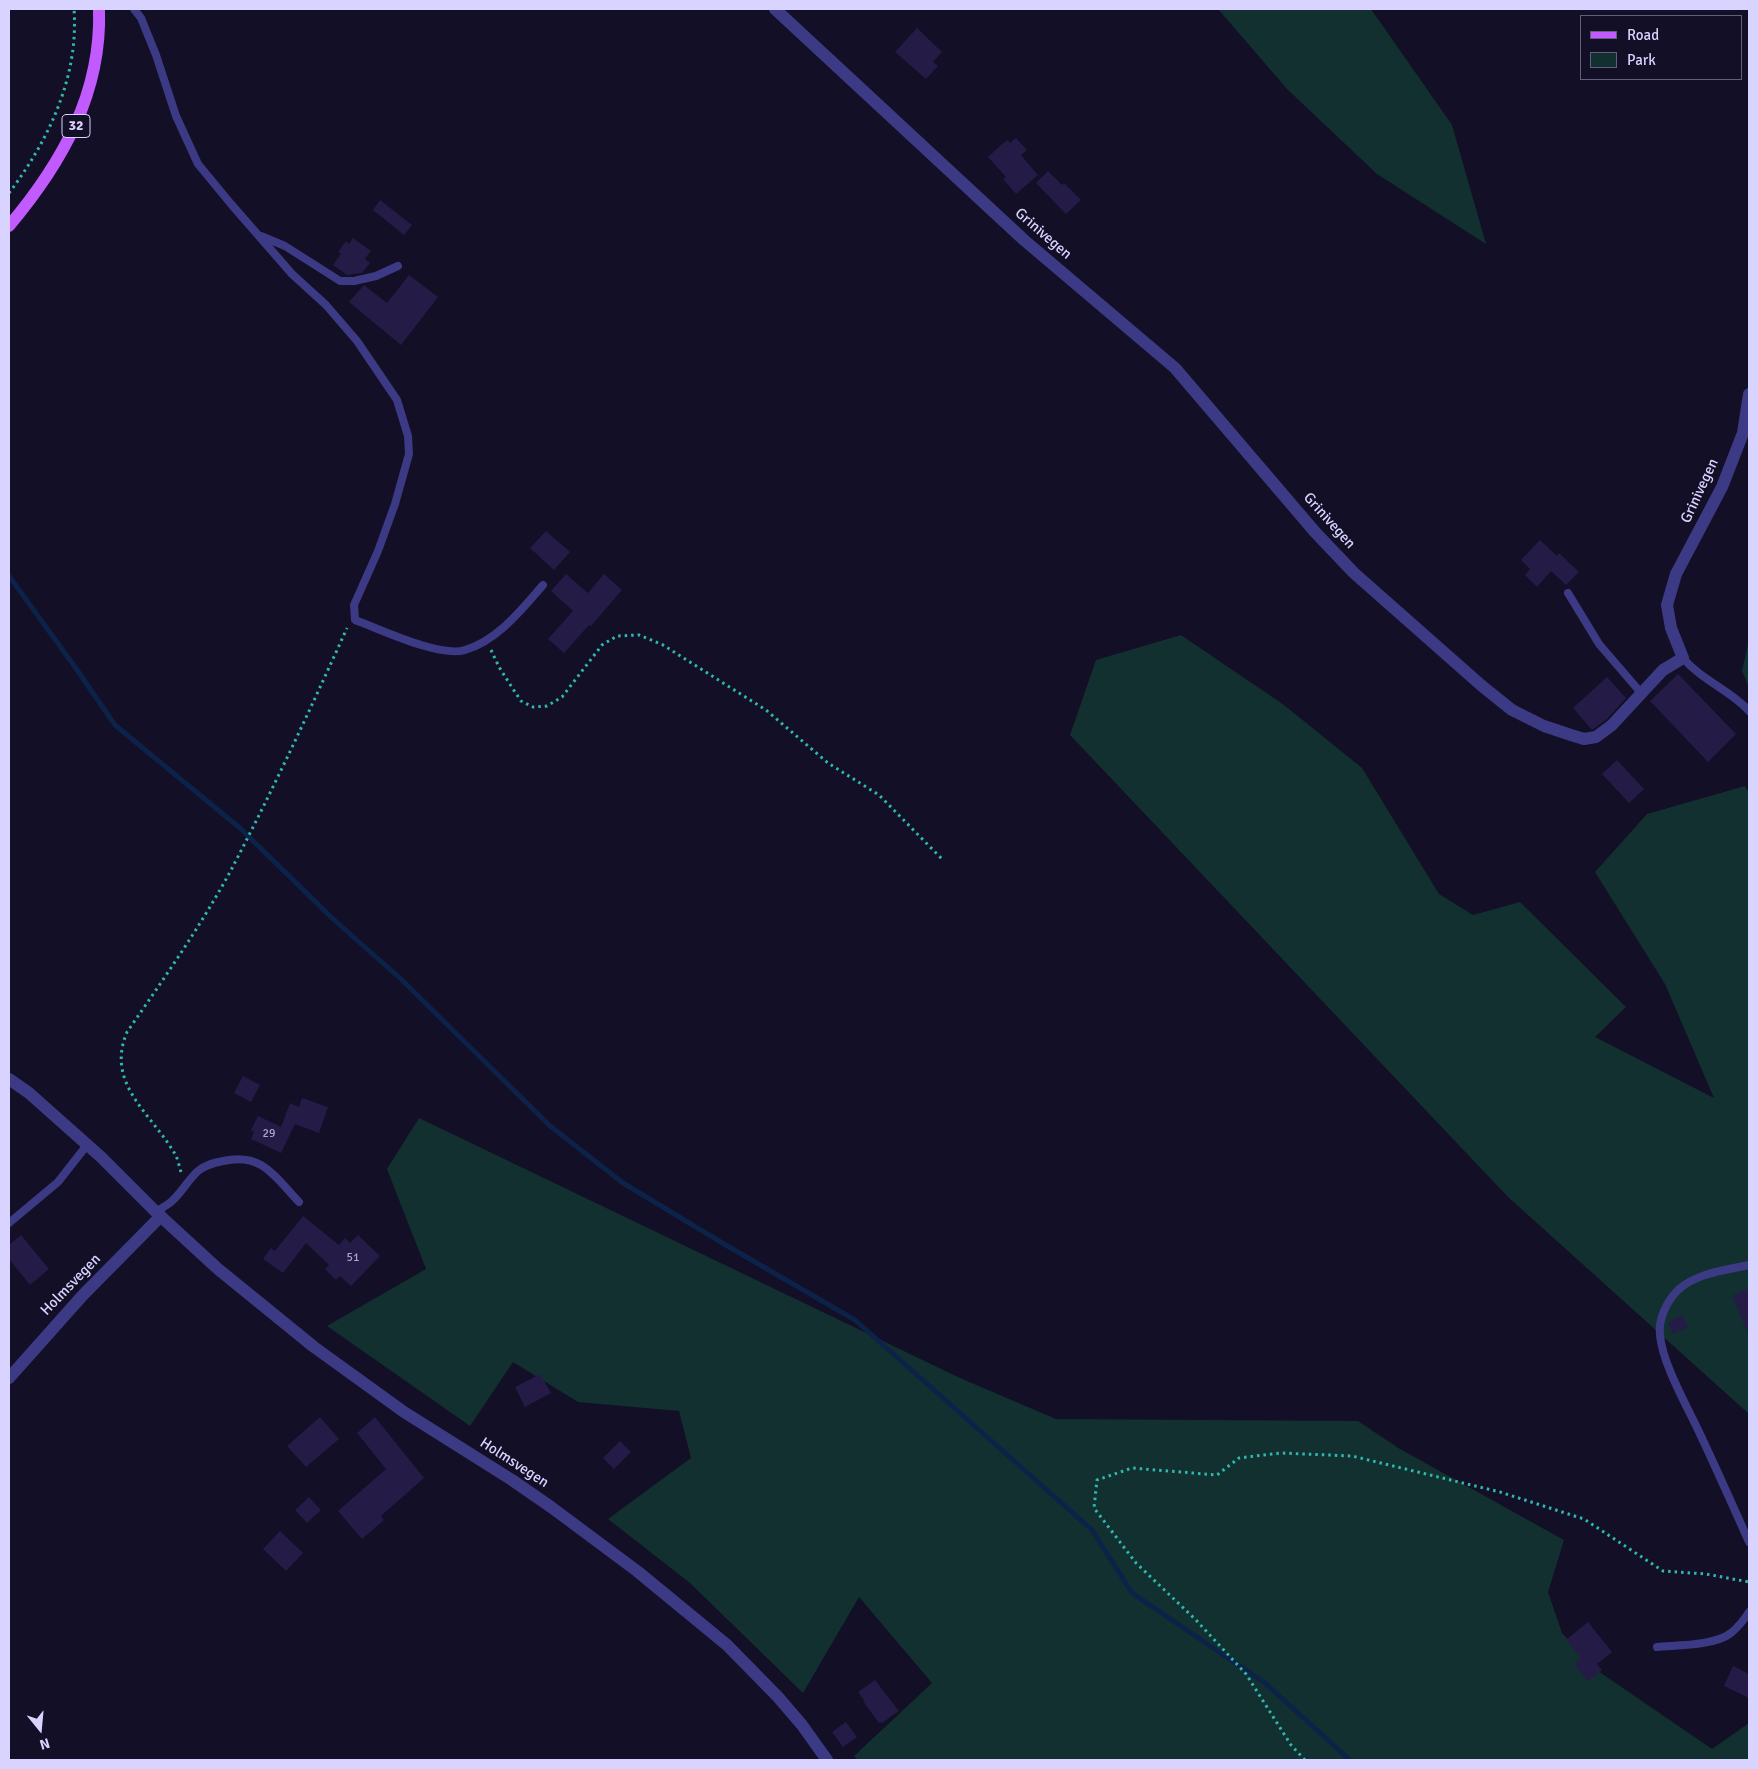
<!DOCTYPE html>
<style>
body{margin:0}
#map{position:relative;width:1758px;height:1769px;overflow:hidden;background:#130f26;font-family:Signika,sans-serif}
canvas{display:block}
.frame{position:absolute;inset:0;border:10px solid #d9d4ff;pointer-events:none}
.legend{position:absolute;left:1580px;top:15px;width:162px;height:65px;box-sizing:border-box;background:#130f26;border:1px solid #625e7d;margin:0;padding:6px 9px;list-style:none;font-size:15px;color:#d9d4ff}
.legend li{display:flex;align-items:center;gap:10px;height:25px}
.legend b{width:25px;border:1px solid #625e7d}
.north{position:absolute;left:15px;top:1704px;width:50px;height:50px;-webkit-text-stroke:4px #130f26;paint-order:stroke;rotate:163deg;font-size:14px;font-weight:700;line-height:20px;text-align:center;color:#d9d4ff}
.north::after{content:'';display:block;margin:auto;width:18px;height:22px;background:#d9d4ff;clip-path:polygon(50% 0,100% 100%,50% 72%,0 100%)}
</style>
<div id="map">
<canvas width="1758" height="1769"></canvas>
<div class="frame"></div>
<ul class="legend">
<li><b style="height:6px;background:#c25bff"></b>Road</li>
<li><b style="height:14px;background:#12302f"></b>Park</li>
</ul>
<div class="north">N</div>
</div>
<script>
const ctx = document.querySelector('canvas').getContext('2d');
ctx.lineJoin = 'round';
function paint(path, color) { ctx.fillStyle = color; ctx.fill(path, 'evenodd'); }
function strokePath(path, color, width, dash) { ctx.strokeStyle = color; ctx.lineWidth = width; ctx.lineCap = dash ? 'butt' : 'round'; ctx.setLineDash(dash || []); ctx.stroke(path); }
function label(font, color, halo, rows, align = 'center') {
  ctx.font = font + ' Signika,sans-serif'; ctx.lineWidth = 4.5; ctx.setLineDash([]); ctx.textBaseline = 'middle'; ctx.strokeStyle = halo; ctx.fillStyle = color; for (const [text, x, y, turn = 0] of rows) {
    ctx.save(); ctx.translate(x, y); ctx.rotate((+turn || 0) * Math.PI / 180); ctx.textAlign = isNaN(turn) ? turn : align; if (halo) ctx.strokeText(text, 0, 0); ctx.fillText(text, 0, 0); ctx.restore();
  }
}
paint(new Path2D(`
 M 1218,9 L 1371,9 L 1452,125 L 1486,244 L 1377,174 L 1287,89 Z
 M 1181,635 L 1284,705 L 1362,768 L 1439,894 L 1473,915 L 1520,902 L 1626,1007 L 1595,1037 L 1714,1098 L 1665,984 L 1595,872 L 1647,814 L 1745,786 L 1749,793 L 1749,1414 L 1508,1197 L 1070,735 L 1096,660 Z
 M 1749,640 L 1749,687 L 1742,671 Z
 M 419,1118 L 960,1378 L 1056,1419 L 1358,1421 L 1400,1449 L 1564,1540 L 1548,1592 L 1562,1633 L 1601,1673 L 1712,1749 L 1749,1723 L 1749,1760 L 857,1760 L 854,1756 L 932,1683 L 859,1597 L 803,1693 L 690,1583 L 608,1519 L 691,1458 L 679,1411 L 578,1402 L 513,1362 L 470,1426 L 327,1326 L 426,1269 L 387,1169 Z`), '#12302f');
strokePath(new Path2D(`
 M 9,576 L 75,667 L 115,725 L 241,829 L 332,918 L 402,980 L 549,1125 L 623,1183 L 724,1244 L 855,1320 L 1092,1530 L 1132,1593 L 1265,1683 L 1350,1760`), '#0c2248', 5);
paint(new Path2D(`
 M 917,28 L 942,52 L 933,62 L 938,66 L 926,79 L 895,52 Z
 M 1016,138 L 1027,150 L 1021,155 L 1038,175 L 1016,194 L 1003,179 L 1006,177 L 988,157 L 1002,144 L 1008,140 L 1010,143 Z
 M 1048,171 L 1062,185 L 1064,183 L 1081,200 L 1066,214 L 1036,183 Z
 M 380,200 L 412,225 L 404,235 L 373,210 Z
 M 353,238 L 371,251 L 365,259 L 370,263 L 362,273 L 347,275 L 333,265 L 341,254 L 338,252 L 346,241 L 349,244 Z
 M 409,275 L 438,297 L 401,345 L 349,302 L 364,285 L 387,303 Z
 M 546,531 L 570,552 L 554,570 L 530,548 Z
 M 1540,540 L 1557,556 L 1559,553 L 1579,572 L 1566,585 L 1551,571 L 1537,587 L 1525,575 L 1530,569 L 1521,560 Z
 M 566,574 L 588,593 L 604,574 L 622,590 L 591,626 L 589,625 L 564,653 L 548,639 L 573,611 L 551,591 Z
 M 1678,674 L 1736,734 L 1708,762 L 1650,701 Z
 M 1607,677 L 1626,698 L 1607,719 L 1592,730 L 1573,708 Z
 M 1617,760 L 1644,789 L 1629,803 L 1602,774 Z
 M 243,1076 L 260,1085 L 251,1102 L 234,1093 Z
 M 302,1098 L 328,1107 L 319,1133 L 295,1124 L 281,1153 L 251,1139 L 254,1132 L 251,1130 L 258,1116 L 281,1127 L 290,1103 L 299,1107 Z
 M 303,1216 L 339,1245 L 345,1238 L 350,1243 L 358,1235 L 380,1256 L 351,1286 L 340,1276 L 336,1280 L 325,1269 L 329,1265 L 306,1243 L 283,1273 L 263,1259 L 271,1248 L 275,1251 Z
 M 21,1235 L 49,1269 L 30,1285 L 9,1259 L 9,1245 Z
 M 1749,1288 L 1749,1335 L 1732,1296 Z
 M 1683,1315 L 1688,1327 L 1673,1334 L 1668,1322 Z
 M 540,1374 L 551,1393 L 525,1407 L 515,1387 Z
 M 320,1417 L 339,1439 L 306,1467 L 287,1446 Z
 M 375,1417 L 424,1478 L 381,1516 L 384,1520 L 362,1539 L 338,1511 L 386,1469 L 357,1433 Z
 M 620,1441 L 631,1452 L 614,1469 L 603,1458 Z
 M 309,1497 L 321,1510 L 307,1523 L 295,1510 Z
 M 280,1531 L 303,1553 L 286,1571 L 263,1549 Z
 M 1588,1622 L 1612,1652 L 1597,1664 L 1602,1670 L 1588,1681 L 1574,1664 L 1581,1658 L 1566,1640 Z
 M 1733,1666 L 1749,1674 L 1749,1698 L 1724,1686 Z
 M 875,1680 L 899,1711 L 882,1723 L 880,1722 L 879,1723 L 865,1704 L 863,1700 L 864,1700 L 858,1692 Z
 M 846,1722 L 857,1737 L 843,1747 L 832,1732 Z`), '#241b47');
strokePath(new Path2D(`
 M 9,193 C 49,140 79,76 74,9
 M 491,650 L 499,667 L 513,689 L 521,701 L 533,707 L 547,706 L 562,697 L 602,645 L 617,636 L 639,635 L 663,645 L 766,710 L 828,763 L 879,795 L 942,859
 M 181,1172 C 179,1166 178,1159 175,1154 C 151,1113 105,1084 127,1032 C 163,980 200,927 230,872 C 272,792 310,710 347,628
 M 1305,1760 L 1291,1745 L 1246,1674 L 1196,1620 L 1136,1563 L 1094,1508 L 1097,1480 L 1132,1468 L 1217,1475 L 1239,1458 L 1281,1453 L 1352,1456 L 1500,1492 L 1584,1519 L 1663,1571 L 1706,1574 L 1749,1582`), '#2fb8b0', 3, [2.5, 4]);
strokePath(new Path2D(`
 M 134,9 L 141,18 L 156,55 L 176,116 L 198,164 L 231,204 L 292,274 L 326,305 L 357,341 L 397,400 L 408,436 L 409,454 L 395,504 L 378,551 L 354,605 L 355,620 C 380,629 440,658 465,650 C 498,640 521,610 543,585
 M 261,236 L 285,246 L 340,281 L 354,281 L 376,276 L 398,266
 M 1568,593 L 1599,644 L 1642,694
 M 1683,658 C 1701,680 1730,690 1749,711
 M 156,1212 C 161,1208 168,1205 172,1201 C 182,1192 188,1180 198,1171 C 205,1165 213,1163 223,1161 C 262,1152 275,1177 299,1202
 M 9,1223 L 58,1182 L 87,1145
 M 1749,1265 C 1726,1270 1696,1273 1678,1290 C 1667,1301 1658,1319 1660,1335 C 1662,1363 1688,1408 1700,1434 C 1717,1470 1733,1506 1749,1542
 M 1657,1647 C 1677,1645 1714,1646 1731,1633 C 1738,1627 1744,1620 1749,1612`), '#3d3a85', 8);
strokePath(new Path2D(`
 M 775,9 L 1024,240 L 1175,368 L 1315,532 L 1354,573 L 1482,686 L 1512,710 L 1544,726 L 1571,735 L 1584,739 L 1596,737 L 1612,725 L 1663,670 L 1683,658 L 1671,628 L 1667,605 L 1676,574 L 1722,487 L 1743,433 L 1749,394
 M 9,1079 L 29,1093 L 101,1157 L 156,1212 L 218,1269 L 314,1347 L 404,1412 L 512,1480 L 551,1507 L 637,1571 L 727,1645 L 778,1697 L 802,1725 L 827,1760
 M 9,1378 L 83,1295 L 161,1216`), '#3d3a85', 12);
strokePath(new Path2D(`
 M 9,226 C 62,163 102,93 99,9`), '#c25bff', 12);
label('12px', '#aca6d1', null, [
 ["29",269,1134],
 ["51",353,1258]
]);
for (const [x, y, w] of [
 [76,126,28]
]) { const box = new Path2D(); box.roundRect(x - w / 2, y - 11.5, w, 23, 4); ctx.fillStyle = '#130f26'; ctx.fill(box); strokePath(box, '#d9d4ff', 1); }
label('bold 14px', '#d9d4ff', null, [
 ["32",76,126]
]);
label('15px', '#d9d4ff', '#130f26', [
 ["Grinivegen",1043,234,41],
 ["Grinivegen",1700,491,-65],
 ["Grinivegen",1329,521,48],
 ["Holmsvegen",71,1285,-46],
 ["Holmsvegen",514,1463,33]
]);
</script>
